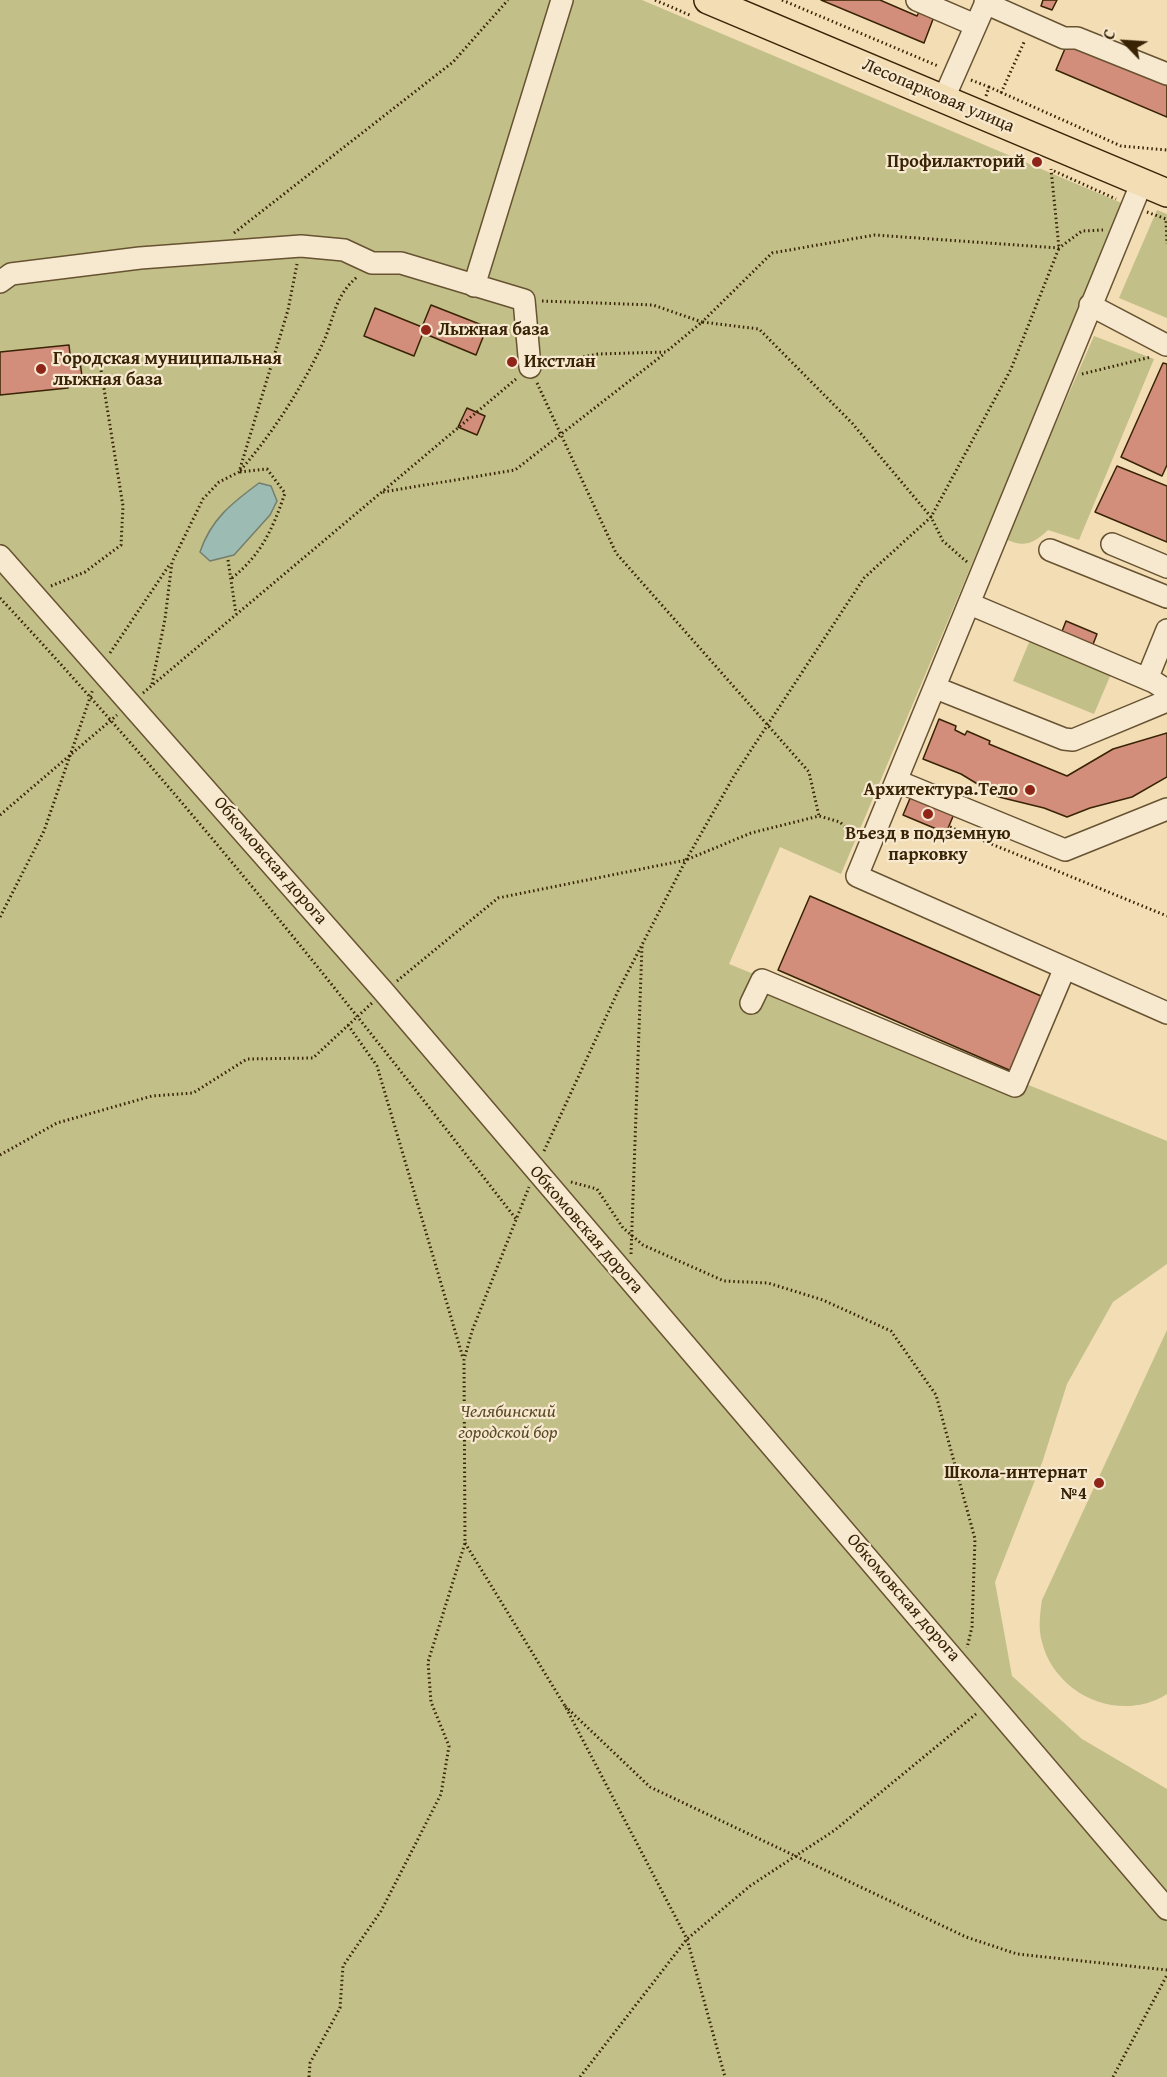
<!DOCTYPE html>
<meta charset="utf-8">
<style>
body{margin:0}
#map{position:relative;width:1167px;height:2077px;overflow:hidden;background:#f2ddb5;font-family:"Gentium Book Plus",serif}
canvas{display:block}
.north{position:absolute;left:1095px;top:12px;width:60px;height:60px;-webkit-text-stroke:4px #f7e9cf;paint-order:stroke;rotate:295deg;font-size:16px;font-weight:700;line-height:24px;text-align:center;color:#392305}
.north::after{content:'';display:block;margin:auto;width:21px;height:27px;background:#392305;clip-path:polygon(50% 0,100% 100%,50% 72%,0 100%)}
</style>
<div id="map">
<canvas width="1167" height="2077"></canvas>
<div class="north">С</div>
</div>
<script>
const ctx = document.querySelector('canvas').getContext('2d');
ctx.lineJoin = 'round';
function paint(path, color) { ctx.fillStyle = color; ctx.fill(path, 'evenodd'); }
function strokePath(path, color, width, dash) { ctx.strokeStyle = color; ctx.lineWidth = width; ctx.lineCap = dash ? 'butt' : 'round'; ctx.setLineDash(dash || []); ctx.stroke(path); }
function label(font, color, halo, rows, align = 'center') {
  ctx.font = font + ' "Gentium Book Plus",serif'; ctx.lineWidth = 4.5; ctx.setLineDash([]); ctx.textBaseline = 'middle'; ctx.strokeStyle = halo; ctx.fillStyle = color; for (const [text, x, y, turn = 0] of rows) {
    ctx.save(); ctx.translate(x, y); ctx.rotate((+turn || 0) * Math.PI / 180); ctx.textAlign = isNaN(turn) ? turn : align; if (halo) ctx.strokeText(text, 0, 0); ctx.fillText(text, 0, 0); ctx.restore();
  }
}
paint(new Path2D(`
 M 0,0 L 642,0 L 1124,204 L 841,874 L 780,847 L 729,964 L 1167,1141 L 1167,1264 L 1113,1302 L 1067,1384 L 1043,1460 L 995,1582 L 1012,1676 L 1082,1739 L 1167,1789 L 1167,2077 L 0,2077 Z
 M 1157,210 L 1167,214 L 1167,318 L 1119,298 Z
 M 1094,336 L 1154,359 L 1079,540 L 1048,530 C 1033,544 1024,548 1005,539 Z
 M 1030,640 L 1111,674 L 1094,714 L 1013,681 Z
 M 1167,1330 L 1167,1694 C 1120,1724 1055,1695 1042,1642 C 1038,1628 1040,1614 1042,1600 Z`), '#c2bf88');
const water = new Path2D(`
 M 259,483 L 271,486 L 277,501 L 270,515 L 234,555 L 210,561 L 200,552 C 211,519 232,503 259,483 Z`);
paint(water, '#9cbbb2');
strokePath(water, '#747e6d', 1.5);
const building = new Path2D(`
 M 821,0 L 880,0 L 917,16 L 921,8 L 935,14 L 924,43 Z
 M 1043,0 L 1057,0 L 1052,10 L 1041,6 Z
 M 1069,39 L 1167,81 L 1167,117 L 1056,70 Z
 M 431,305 L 487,327 L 476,355 L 423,333 L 414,356 L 364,336 L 375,308 L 422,327 Z
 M 69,345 L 71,363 L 80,362 L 82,376 L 67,378 L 68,388 L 0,395 L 0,352 Z
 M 1163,363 L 1167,364 L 1167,465 L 1162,476 L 1121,457 Z
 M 467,408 L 485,416 L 477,435 L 458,427 Z
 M 1117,466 L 1167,486 L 1167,542 L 1095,512 Z
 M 1066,621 L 1097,634 L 1092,647 L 1061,634 Z
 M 939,719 L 956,726 L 955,730 L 965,735 L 967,731 L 990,741 L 989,744 L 1067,776 L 1113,749 L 1167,733 L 1167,777 L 1132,797 L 1090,808 L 1067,817 L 1044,808 L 999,797 L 961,774 L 923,759 Z
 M 911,796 L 954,814 L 946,833 L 903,815 Z
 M 810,896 L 1048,999 L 1016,1073 L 778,970 Z`);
paint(building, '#d28e7b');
strokePath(building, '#392305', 1.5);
const minor = new Path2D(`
 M 917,0 L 975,25
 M 985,3 L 1064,38 L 1077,38 L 1167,74
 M 944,98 L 987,0
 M 1142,182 L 857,876 L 1167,1013
 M 0,282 L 11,274 L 140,258 L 301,246 L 344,250 L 372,263 L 401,263 L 524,300 L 530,367
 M 474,286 L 562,0
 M 1090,305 L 1166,345
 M 1112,544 L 1167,567
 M 1050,550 L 1167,597
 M 0,556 L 384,992 L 1167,1909
 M 970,604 L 1154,682 L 1167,690
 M 1147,679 L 1167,630
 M 936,688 L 1064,739 L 1073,740 L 1167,701
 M 897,781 L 1065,850 L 1167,809
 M 751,1003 L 762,980 L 1015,1086 L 1064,970`);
const major = new Path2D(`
 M 708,0 L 1167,193`);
strokePath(minor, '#675231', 24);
strokePath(major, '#392305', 30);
strokePath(new Path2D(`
 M 655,0 L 692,16
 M 782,0 L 938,66
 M 971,80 L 989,87
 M 1001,93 L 1025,40
 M 986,96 L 989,87 L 1121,146 L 1167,150
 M 1054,171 L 1116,199
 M 1147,212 L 1166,219 L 1167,244
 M 234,233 L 453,62 L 508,0
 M 542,301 L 653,305 L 702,322 L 772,253 L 875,235 L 1059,248 L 1082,231 L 1103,230
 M 548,364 L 598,354 L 666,352 L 702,322 L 759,329 L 852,423 L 931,517 L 943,541 L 967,562
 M 1082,374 L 1151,357
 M 537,383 L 616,553 L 809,772 L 819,816
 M 383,492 L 515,470 L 664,354
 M 228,560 L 236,614
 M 232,578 C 262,554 273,528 285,493 L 267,469 L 239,472 C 272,434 300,391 322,345 C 335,318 333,298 357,277
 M 51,586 L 85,572 L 121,545 L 123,506 L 101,370
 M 0,598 C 184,795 351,1006 516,1219
 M 110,653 L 170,564
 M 152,684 L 165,619 L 172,562 L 203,499 L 219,482 L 239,472 L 288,310 L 297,264
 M 143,693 L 516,379
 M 0,815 L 117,715
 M 950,827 L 1167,916
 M 0,917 L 44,831 L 93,689
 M 397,981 L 498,898 L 686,860 L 751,833 L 819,816 L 840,822 L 855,837
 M 348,1025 L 377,1066 L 463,1358
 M 544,1151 L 619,989 L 686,860 L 734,776 L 864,578 L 931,517 L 1011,369 L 1059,248 L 1051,169
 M 0,1155 L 57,1123 L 152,1096 L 193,1093 L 247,1059 L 313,1058 L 372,1003
 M 571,1182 L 597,1189 L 623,1228 L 643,1245 L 724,1281 L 768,1283 L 823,1300 L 891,1331 L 936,1395 L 975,1539 L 972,1627 L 967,1648
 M 631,1254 L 642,946
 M 465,1543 L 565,1706 L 687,1939 L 725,2077
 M 565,1706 L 650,1787 L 966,1937 L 1017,1954 L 1167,1970
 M 309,2077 L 310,2063 L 340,2008 L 343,1966 L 381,1911 L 441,1794 L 449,1746 L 431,1702 L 428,1662 L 465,1543 L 464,1360 L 472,1331 L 529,1187
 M 580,2077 L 687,1939 L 750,1886 L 835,1830 L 976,1714
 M 1113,2077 L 1167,1975`), '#392305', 3, [1.5, 3]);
strokePath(minor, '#f7e9cf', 21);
strokePath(major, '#f2ddb5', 27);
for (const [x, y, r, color] of [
 [1037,162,6,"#8f2418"],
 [426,330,6,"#8f2418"],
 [512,362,6,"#8f2418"],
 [41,369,6,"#8f2418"],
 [1030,790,6,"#8f2418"],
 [928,814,6,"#8f2418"],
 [1099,1483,6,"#8f2418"]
]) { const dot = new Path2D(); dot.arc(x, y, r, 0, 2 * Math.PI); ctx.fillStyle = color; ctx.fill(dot); strokePath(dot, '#f7e9cf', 2); }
label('18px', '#392305', '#f7e9cf', [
 ["Лесопарковая улица",938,96,23],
 ["Обкомовская дорога",270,861,49],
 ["Обкомовская дорога",586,1230,49],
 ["Обкомовская дорога",903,1598,49]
]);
label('bold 18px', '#392305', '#f7e9cf', [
 ["Профилакторий",1025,162],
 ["Лыжная база",438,330,"left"],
 ["Городская муниципальная",53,359,"left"],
 ["лыжная база",53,380,"left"],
 ["Икстлан",524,362,"left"],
 ["Архитектура.Тело",1018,790],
 ["Въезд в подземную",928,834,"center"],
 ["парковку",928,855,"center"],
 ["Школа-интернат",1087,1473],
 ["№4",1087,1494]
], 'right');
label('italic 18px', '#5b4a26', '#f7e9cf', [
 ["Челябинский",508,1412],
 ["городской бор",508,1433]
]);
</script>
